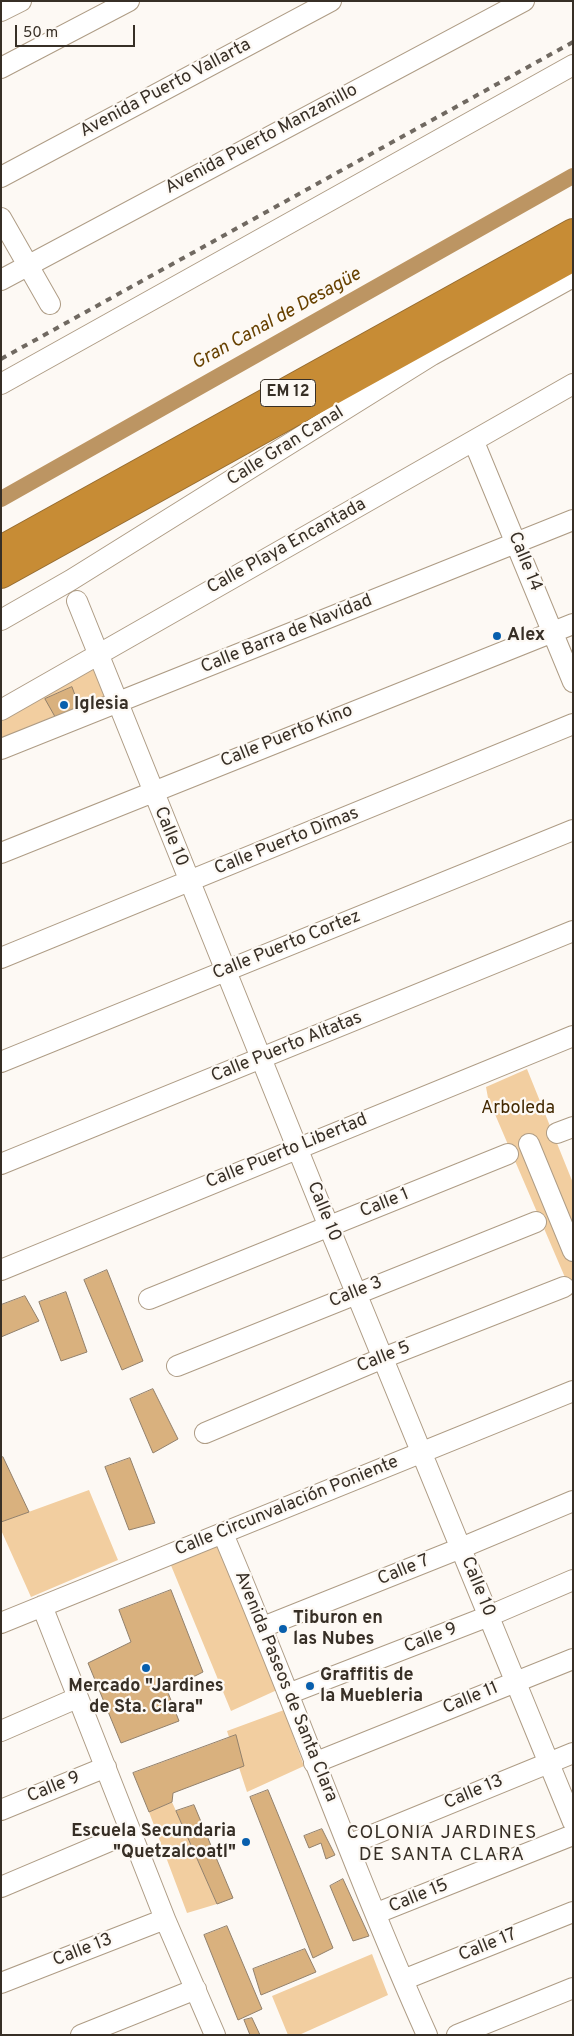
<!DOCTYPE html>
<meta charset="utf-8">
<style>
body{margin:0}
#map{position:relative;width:574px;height:2036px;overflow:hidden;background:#fdf9f4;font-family:Overpass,sans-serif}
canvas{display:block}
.frame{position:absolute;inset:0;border:2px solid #372f26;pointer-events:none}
.scale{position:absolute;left:15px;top:25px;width:120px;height:22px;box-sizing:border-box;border:2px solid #372f26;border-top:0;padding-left:6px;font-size:15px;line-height:18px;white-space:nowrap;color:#372f26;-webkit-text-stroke:4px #fdf9f4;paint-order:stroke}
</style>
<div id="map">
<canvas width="574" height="2036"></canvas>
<div class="frame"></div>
<div class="scale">50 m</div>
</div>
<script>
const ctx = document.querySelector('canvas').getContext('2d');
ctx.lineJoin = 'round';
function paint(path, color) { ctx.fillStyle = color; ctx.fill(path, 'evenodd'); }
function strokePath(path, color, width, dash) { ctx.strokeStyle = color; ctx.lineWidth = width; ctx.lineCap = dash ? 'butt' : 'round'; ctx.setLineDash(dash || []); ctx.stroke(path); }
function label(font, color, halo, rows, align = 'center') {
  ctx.font = font + ' Overpass,sans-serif'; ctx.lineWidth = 4.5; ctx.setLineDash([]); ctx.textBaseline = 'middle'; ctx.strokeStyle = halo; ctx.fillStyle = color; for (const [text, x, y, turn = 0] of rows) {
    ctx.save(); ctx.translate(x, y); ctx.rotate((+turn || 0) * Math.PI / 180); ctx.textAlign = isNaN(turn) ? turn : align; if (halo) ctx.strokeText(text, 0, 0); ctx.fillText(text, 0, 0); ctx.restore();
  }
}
paint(new Path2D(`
 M 99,658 L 114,700 L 1,746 L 1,715 Z
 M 527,1069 L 573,1183 L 573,1296 L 488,1098 L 486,1087 Z
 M 89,1490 L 118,1560 L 31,1597 L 1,1530 L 1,1522 Z
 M 229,1538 L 288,1685 L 231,1711 L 170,1563 Z
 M 284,1710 L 304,1766 L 247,1792 L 227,1731 Z
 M 172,1802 L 217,1904 L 187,1913 L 149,1812 Z
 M 372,1954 L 388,1995 L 299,2035 L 288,2035 L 272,1996 Z`), '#f2cea0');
strokePath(new Path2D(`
 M 1,499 L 573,176`), '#bc9563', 16);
const building = new Path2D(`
 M 72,687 L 81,711 L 58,722 L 45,699 Z
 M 107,1270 L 143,1361 L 122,1370 L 84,1280 Z
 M 66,1292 L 87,1352 L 61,1361 L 39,1302 Z
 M 25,1296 L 39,1321 L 1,1337 L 1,1305 Z
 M 153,1389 L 178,1439 L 153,1453 L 130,1399 Z
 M 3,1457 L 29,1512 L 1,1522 L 1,1458 Z
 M 130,1458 L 155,1523 L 129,1530 L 105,1467 Z
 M 171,1590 L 203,1672 L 167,1690 L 179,1721 L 121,1743 L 88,1663 L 131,1642 L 119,1610 Z
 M 236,1735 L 244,1766 L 173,1793 L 172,1802 L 149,1812 L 133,1773 Z
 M 268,1790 L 333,1948 L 313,1958 L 250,1797 Z
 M 194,1805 L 233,1898 L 217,1904 L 176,1811 Z
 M 322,1829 L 335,1855 L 326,1859 L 321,1843 L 309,1848 L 304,1836 Z
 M 343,1879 L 369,1936 L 353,1941 L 330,1886 Z
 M 227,1926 L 262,2009 L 238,2020 L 204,1935 Z
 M 305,1949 L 316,1972 L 261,1995 L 253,1969 Z
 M 252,2018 L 260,2035 L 250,2035 L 244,2020 Z`);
paint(building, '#d9b17e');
strokePath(building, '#92806b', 1);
const minor = new Path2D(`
 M 1,11 L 21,1
 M 1,68 L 129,1
 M 1,177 L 331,1
 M 1,218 L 50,304
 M 1,280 L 524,1
 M 1,384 L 573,65
 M 474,442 L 573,682
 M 77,601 L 329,1227 L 573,1822
 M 1,620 L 71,580 L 432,355 L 573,277
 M 1,710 L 573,384
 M 1,749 L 573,520
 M 1,853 L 573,624
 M 1,958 L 573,724
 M 1,1062 L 573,830
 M 557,1133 L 573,1127
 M 529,1144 L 573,1251
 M 1,1164 L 573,931
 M 1,1270 L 573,1036
 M 149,1299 L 508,1154
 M 177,1366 L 536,1222
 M 205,1433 L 383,1358 L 564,1287
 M 223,1534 C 294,1700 353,1870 427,2035
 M 42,1606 L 165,1919 L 215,2035
 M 1,1623 L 573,1391
 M 263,1627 L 461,1548 L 573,1501
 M 288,1694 L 489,1616 L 573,1580
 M 1,1731 L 77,1698
 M 314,1763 L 573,1659
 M 1,1810 L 106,1767
 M 348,1845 L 573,1753
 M 1,1887 L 131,1832
 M 377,1913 L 573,1835
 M 403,1980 L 573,1912
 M 1,1983 L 165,1919
 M 81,2035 L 196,1989
 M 457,2035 L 573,1988`);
const highway = new Path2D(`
 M 1,550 L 573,233
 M 1,574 L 573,257`);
strokePath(minor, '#ae9c85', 22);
strokePath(highway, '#956b30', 30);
strokePath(minor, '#fff', 20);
strokePath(highway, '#c78c35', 28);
strokePath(new Path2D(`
 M 1,359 L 573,42`), '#706961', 4, [6, 6]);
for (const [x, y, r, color] of [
 [497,636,5,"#085fad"],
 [64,705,5,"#085fad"],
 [283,1629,5,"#085fad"],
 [146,1668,5,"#085fad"],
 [310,1686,5,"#085fad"],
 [246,1842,5,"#085fad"]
]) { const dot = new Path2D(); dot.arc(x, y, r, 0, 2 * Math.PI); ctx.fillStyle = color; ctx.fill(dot); strokePath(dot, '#fdf9f4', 2); }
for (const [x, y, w] of [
 [288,393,55]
]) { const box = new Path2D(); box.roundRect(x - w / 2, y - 13.5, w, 27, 4); ctx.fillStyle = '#fdf9f4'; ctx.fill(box); strokePath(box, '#372f26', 1); }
label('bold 16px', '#372f26', null, [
 ["EM 12",288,393]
]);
label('18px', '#372f26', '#fdf9f4', [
 ["Avenida Puerto Vallarta",166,89,-28],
 ["Avenida Puerto Manzanillo",262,140,-28],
 ["Calle Gran Canal",286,447,-32],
 ["Calle Playa Encantada",287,547,-29],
 ["Calle 14",524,562,68],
 ["Calle Barra de Navidad",287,635,-22],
 ["Calle Puerto Kino",287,737,-22],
 ["Calle 10",170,837,68],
 ["Calle Puerto Dimas",287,842,-22],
 ["Calle Puerto Cortez",287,946,-22],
 ["Calle Puerto Altatas",287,1048,-22],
 ["Calle Puerto Libertad",287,1152,-22],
 ["Calle 1",385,1204,-22],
 ["Calle 10",323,1212,68],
 ["Calle 3",356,1293,-22],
 ["Calle 5",384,1358,-22],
 ["Calle Circunvalación Poniente",287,1507,-22],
 ["Calle 7",404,1571,-22],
 ["Calle 10",477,1587,68],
 ["Calle 9",431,1639,-21],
 ["Avenida Paseos de Santa Clara",285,1687,68],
 ["Calle 11",471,1699,-22],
 ["Calle 9",54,1788,-22],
 ["Calle 13",474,1793,-23],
 ["Calle 15",419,1897,-22],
 ["Calle 17",488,1946,-22],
 ["Calle 13",83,1951,-21]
]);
label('bold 18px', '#372f26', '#fdf9f4', [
 ["Alex",507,636],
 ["Iglesia",74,705],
 ["Tiburon en",293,1619],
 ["las Nubes",293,1640],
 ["Graffitis de",320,1676],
 ["la Muebleria",320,1697],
 ["Mercado \"Jardines",146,1687,"center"],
 ["de Sta. Clara\"",146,1708,"center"],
 ["Escuela Secundaria",236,1832,"right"],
 ["\"Quetzalcoatl\"",236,1853,"right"]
], 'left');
label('18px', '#422800', '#fdf9f4', [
 ["Arboleda",518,1109]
]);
label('italic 19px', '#674100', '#fdf9f4', [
 ["Gran Canal de Desagüe",277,320,-29]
]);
ctx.letterSpacing = '1px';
label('19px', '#372f26', '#fdf9f4', [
 ["COLONIA JARDINES",442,1834],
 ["DE SANTA CLARA",442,1856]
]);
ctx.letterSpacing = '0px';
</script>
